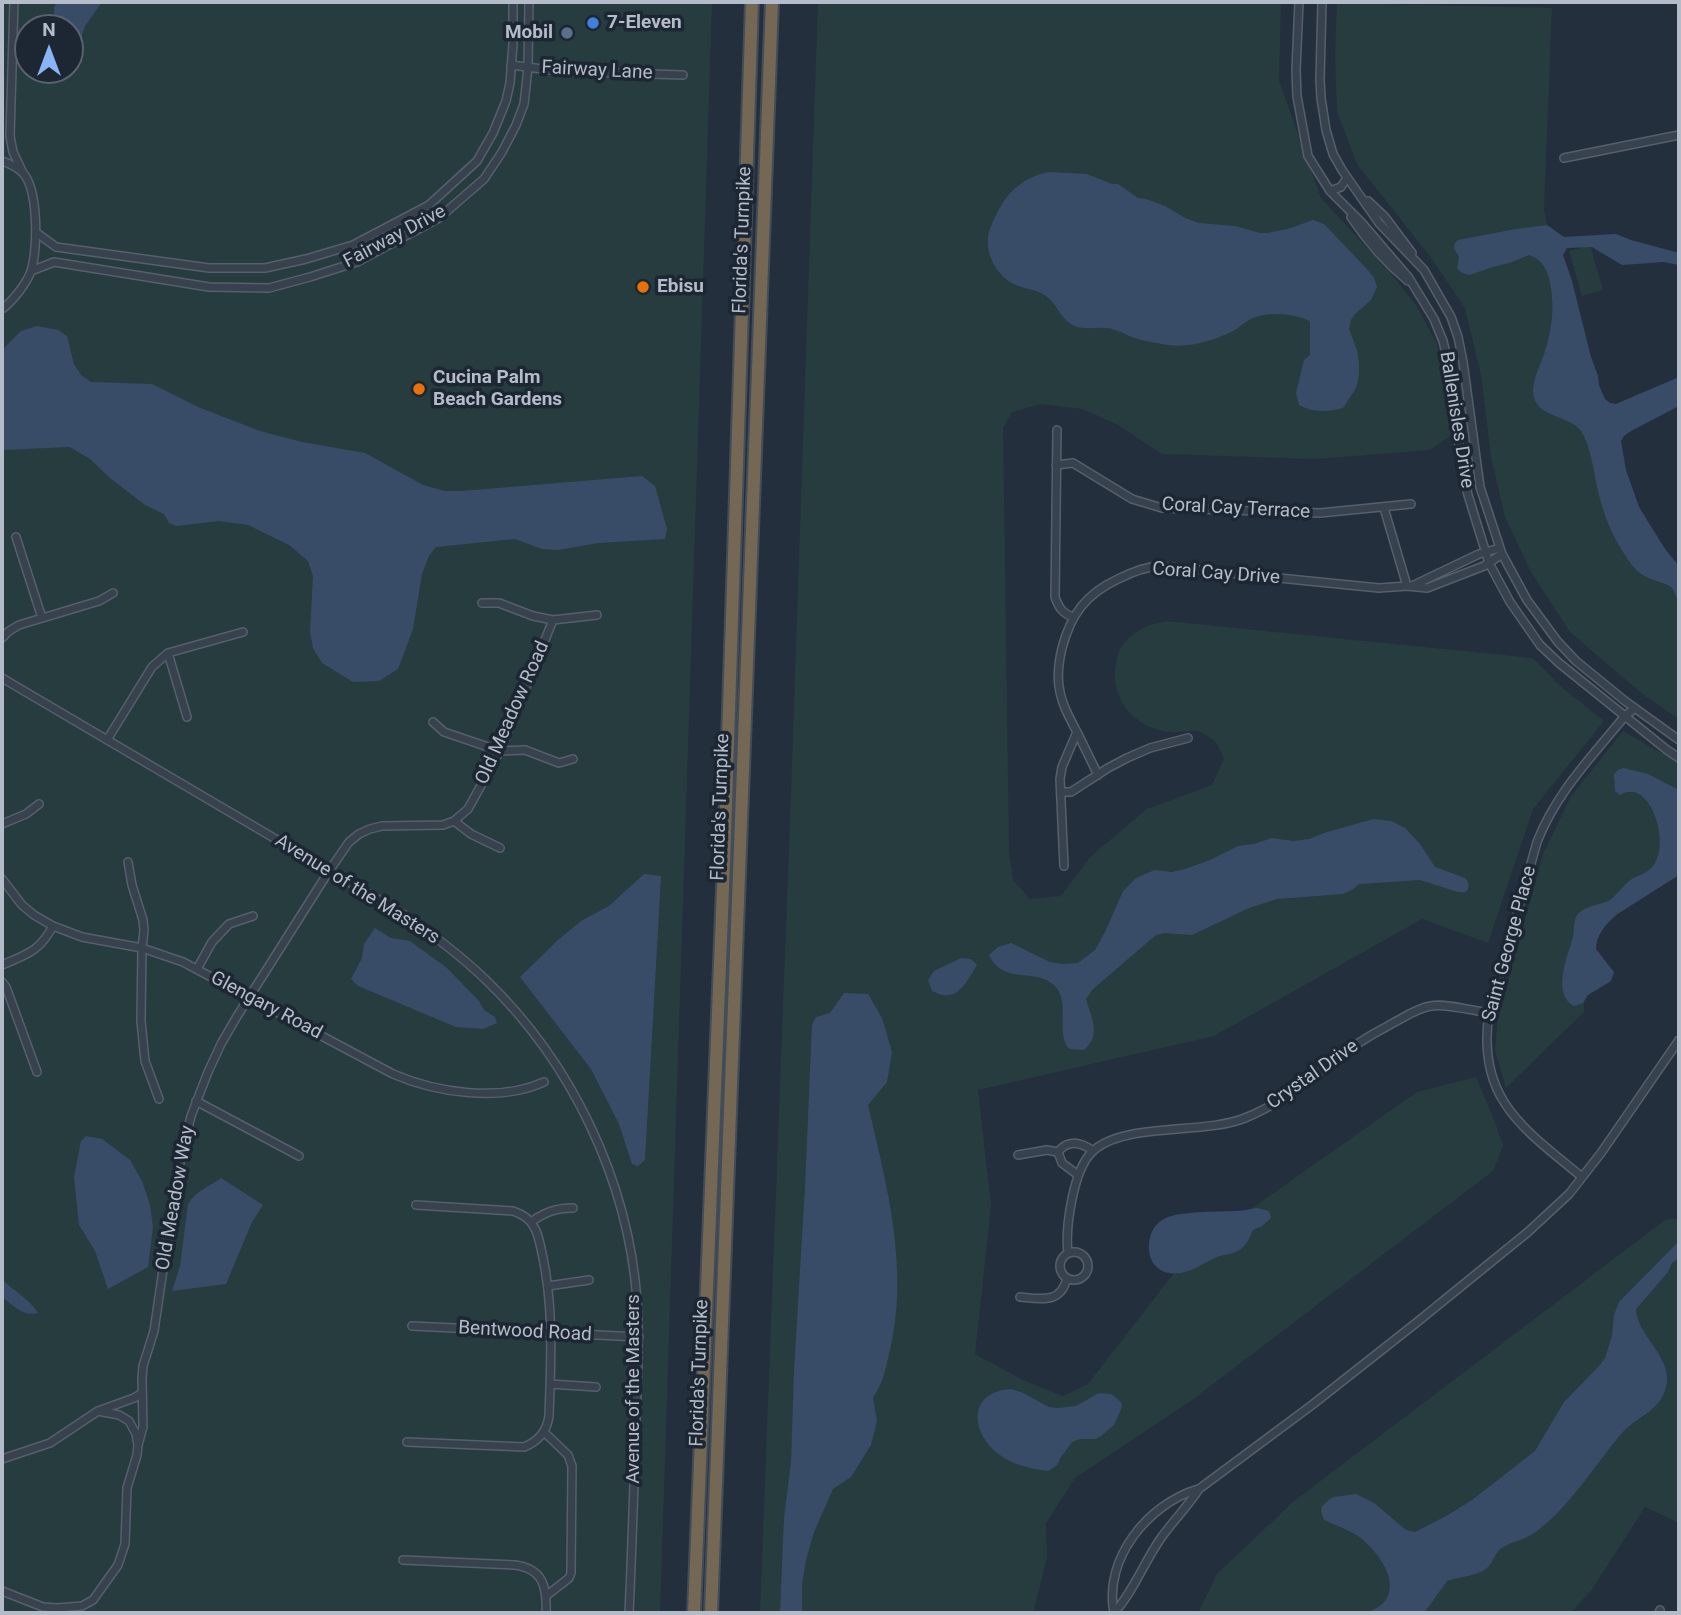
<!DOCTYPE html>
<style>
body{margin:0}
#map{position:relative;width:1681px;height:1615px;overflow:hidden;background:#242f3e;font-family:Roboto,sans-serif}
canvas{display:block}
.frame{position:absolute;inset:0;border:4px solid #b4bcc9;pointer-events:none}
.north{position:absolute;left:14px;top:14px;width:70px;height:70px;box-sizing:border-box;background:#1d2633;border:2px solid #59626f;border-radius:50%;rotate:0deg;font-size:19px;font-weight:700;line-height:28px;text-align:center;color:#b4bcc9}
.north::after{content:'';display:block;margin:auto;width:24px;height:32px;background:#8ab4f8;clip-path:polygon(50% 0,100% 100%,50% 72%,0 100%)}
</style>
<div id="map">
<canvas width="1681" height="1615"></canvas>
<div class="frame"></div>
<div class="north">N</div>
</div>
<script>
const ctx = document.querySelector('canvas').getContext('2d');
ctx.lineJoin = 'round';
function paint(path, color) { ctx.fillStyle = color; ctx.fill(path, 'evenodd'); }
function strokePath(path, color, width, dash) { ctx.strokeStyle = color; ctx.lineWidth = width; ctx.lineCap = dash ? 'butt' : 'round'; ctx.setLineDash(dash || []); ctx.stroke(path); }
function label(font, color, halo, rows, align = 'center') {
  ctx.font = font + ' Roboto,sans-serif'; ctx.lineWidth = 7; ctx.setLineDash([]); ctx.textBaseline = 'middle'; ctx.strokeStyle = halo; ctx.fillStyle = color; for (const [text, x, y, turn = 0] of rows) {
    ctx.save(); ctx.translate(x, y); ctx.rotate((+turn || 0) * Math.PI / 180); ctx.textAlign = isNaN(turn) ? turn : align; if (halo) ctx.strokeText(text, 0, 0); ctx.fillText(text, 0, 0); ctx.restore();
  }
}
paint(new Path2D(`
 M 2,2 L 712,2 L 660,1613 L 2,1613 ZM 28,28 L 70,28 L 70,70 L 28,70 Z
 M 818,2 L 1281,2 L 1279,81 L 1321,198 L 1392,275 L 1416,305 L 1436,342 L 1446,373 L 1453,434 L 1430,450 L 1316,459 L 1162,454 L 1120,426 L 1083,409 L 1041,404 L 1012,412 L 1003,428 L 1009,851 L 1013,880 L 1030,899 L 1061,896 L 1091,856 L 1147,809 L 1212,785 L 1224,759 C 1218,744 1216,740 1200,732 C 1192,729 1182,733 1173,732 C 1144,731 1117,710 1115,679 C 1114,666 1117,648 1128,639 C 1139,628 1151,624 1166,621 L 1533,658 L 1559,685 L 1604,721 L 1533,809 L 1488,943 L 1422,919 L 1214,1036 L 978,1090 L 991,1206 L 975,1354 L 1025,1381 L 1063,1396 L 1088,1384 L 1191,1251 L 1417,1092 L 1476,1077 L 1495,1122 L 1503,1146 L 1493,1171 L 1192,1400 L 1075,1478 L 1046,1523 L 1047,1558 L 1033,1613 L 760,1613 L 790,822 Z
 M 1337,3 L 1552,8 L 1544,210 L 1583,387 L 1679,596 L 1679,719 L 1641,693 L 1570,632 L 1531,572 L 1505,517 L 1491,457 L 1481,375 L 1465,308 L 1432,259 L 1357,164 L 1337,112 L 1335,55 Z
 M 1590,245 L 1603,290 L 1582,296 L 1569,251 Z
 M 1623,731 L 1679,763 L 1679,860 L 1598,918 L 1584,964 L 1584,1012 L 1506,1088 L 1495,1051 L 1498,1019 L 1543,854 L 1571,796 Z
 M 1679,1218 L 1679,1523 L 1645,1507 L 1593,1588 L 1571,1613 L 1198,1613 L 1217,1574 L 1294,1501 L 1665,1220 Z`), '#263c3f');
paint(new Path2D(`
 M 56,2 L 102,2 L 85,26 L 70,70 L 70,28 L 55,28 L 54,8 Z
 M 1049,172 L 1087,174 L 1112,184 L 1118,184 L 1138,198 L 1146,199 L 1165,206 L 1185,218 L 1199,223 L 1235,226 L 1260,233 L 1268,233 L 1291,228 L 1313,220 L 1324,224 L 1366,268 L 1374,278 L 1377,287 L 1371,300 L 1355,314 L 1351,320 L 1349,329 L 1357,350 L 1359,363 L 1359,376 L 1356,388 L 1343,408 C 1327,412 1314,413 1299,405 L 1296,393 L 1304,360 L 1310,355 L 1310,321 C 1295,314 1269,311 1253,318 C 1246,321 1241,326 1235,330 C 1216,340 1190,348 1168,345 C 1156,343 1143,341 1132,337 C 1124,334 1116,329 1107,328 C 1095,327 1082,331 1071,324 C 1060,317 1056,303 1046,296 C 1038,290 1026,289 1016,285 C 999,278 986,257 988,238 C 989,229 993,221 997,213 C 1008,191 1024,177 1049,172 Z
 M 1547,225 L 1564,237 L 1616,234 L 1631,240 L 1679,253 L 1679,265 L 1664,262 L 1622,265 L 1592,247 L 1567,248 L 1563,255 L 1572,281 L 1591,357 L 1598,376 L 1599,385 L 1605,399 L 1610,403 L 1616,404 L 1679,377 L 1679,406 L 1631,431 L 1624,436 L 1621,441 L 1626,470 L 1639,507 L 1665,549 L 1679,566 L 1679,607 C 1677,601 1676,592 1671,587 C 1666,583 1658,582 1651,579 C 1639,575 1632,566 1625,555 C 1612,536 1603,513 1598,491 C 1594,474 1591,444 1580,430 C 1570,416 1538,417 1534,397 C 1530,383 1541,365 1545,351 C 1553,326 1555,303 1549,278 C 1546,267 1540,258 1529,255 L 1509,263 L 1493,267 L 1469,275 L 1462,273 L 1457,268 L 1459,257 L 1454,248 L 1455,243 L 1458,240 L 1516,229 Z
 M 37,326 L 58,330 L 67,336 L 74,364 L 81,375 L 91,382 L 152,384 L 198,407 L 260,431 L 302,442 L 365,453 L 423,485 L 445,491 L 462,491 L 642,476 L 655,486 L 667,529 L 665,539 L 598,543 L 558,550 L 542,549 L 515,539 L 436,547 L 429,556 L 422,574 L 413,629 L 398,669 L 379,681 L 353,682 L 322,663 L 313,648 L 310,632 L 313,576 L 308,561 L 289,545 L 248,525 L 219,521 L 176,526 L 169,523 L 164,514 L 145,505 L 110,478 L 90,459 L 70,447 L 2,450 L 2,350 L 21,331 Z
 M 1623,768 L 1648,774 L 1679,790 L 1679,875 L 1616,915 C 1606,924 1596,935 1596,949 L 1614,972 L 1611,981 L 1588,995 L 1583,1003 L 1574,1006 C 1551,994 1568,955 1573,937 C 1575,928 1572,918 1580,912 C 1588,905 1601,905 1610,900 C 1617,895 1622,887 1629,881 C 1638,874 1649,874 1655,863 C 1670,839 1649,777 1620,795 L 1615,791 L 1614,774 L 1618,770 Z
 M 1373,819 L 1391,821 L 1405,828 L 1420,844 L 1435,867 L 1465,878 C 1469,883 1470,887 1466,892 L 1458,892 L 1420,880 L 1359,884 L 1352,890 L 1343,894 L 1277,899 L 1249,908 L 1192,935 L 1165,933 L 1156,935 L 1093,989 L 1086,999 C 1091,1018 1102,1034 1084,1050 L 1069,1049 C 1055,1032 1071,1003 1055,986 C 1035,966 1005,987 989,955 L 998,947 L 1011,943 L 1050,962 L 1063,964 L 1078,963 L 1095,950 L 1105,932 L 1123,891 L 1136,878 L 1145,874 L 1155,870 L 1172,872 L 1185,869 L 1210,860 L 1238,846 L 1254,844 L 1272,838 L 1293,841 L 1309,839 L 1324,833 Z
 M 644,874 L 661,876 L 645,1160 L 638,1166 L 632,1164 L 619,1124 L 591,1069 L 520,977 L 558,940 L 581,921 L 609,906 Z
 M 375,928 L 391,938 L 410,941 L 447,968 L 479,1001 L 484,1010 L 495,1017 L 497,1023 L 483,1029 L 456,1027 L 358,986 L 351,979 L 362,958 L 364,944 Z
 M 961,958 L 971,959 L 977,965 C 965,984 957,1004 932,991 L 928,980 L 934,971 Z
 M 844,993 L 868,994 L 882,1018 L 892,1052 L 887,1082 L 868,1105 C 887,1186 910,1271 889,1354 C 885,1372 883,1382 873,1398 L 877,1421 L 871,1445 L 851,1477 L 833,1489 L 814,1532 L 806,1560 L 802,1584 L 802,1613 L 780,1613 L 784,1518 L 791,1462 L 794,1371 L 805,1187 L 812,1025 L 816,1017 L 830,1013 Z
 M 86,1136 L 102,1139 L 130,1160 L 142,1181 L 150,1205 L 153,1227 L 148,1267 L 108,1289 L 95,1251 L 79,1225 L 74,1177 L 81,1141 Z
 M 221,1178 L 263,1205 L 252,1222 L 226,1284 L 172,1291 L 180,1266 L 188,1204 C 195,1192 210,1186 221,1178 Z
 M 1257,1208 L 1269,1211 L 1271,1218 L 1262,1226 L 1253,1230 C 1250,1236 1248,1243 1242,1248 C 1236,1254 1225,1254 1217,1257 C 1207,1261 1198,1268 1188,1271 C 1163,1280 1144,1264 1150,1238 C 1152,1229 1157,1222 1166,1218 C 1181,1211 1217,1212 1235,1211 C 1243,1211 1249,1209 1257,1208 Z
 M 1679,1241 L 1679,1258 L 1672,1263 L 1668,1272 L 1636,1309 C 1636,1333 1670,1356 1667,1382 C 1663,1411 1638,1415 1622,1433 C 1594,1466 1572,1504 1537,1531 C 1527,1539 1514,1541 1503,1547 C 1495,1551 1494,1562 1487,1568 C 1476,1577 1460,1576 1447,1581 L 1424,1613 L 1367,1613 C 1373,1610 1381,1606 1385,1601 C 1401,1580 1375,1548 1358,1536 C 1347,1529 1335,1525 1324,1520 L 1321,1511 L 1322,1506 L 1330,1499 L 1334,1497 L 1356,1494 L 1374,1503 L 1406,1530 L 1415,1532 L 1448,1515 L 1472,1500 L 1535,1451 L 1564,1402 L 1600,1365 L 1605,1358 L 1612,1336 L 1614,1315 L 1619,1302 Z
 M 2,1279 C 13,1291 30,1299 38,1313 C 23,1317 14,1306 2,1297 Z
 M 1011,1389 L 1021,1392 L 1049,1407 L 1058,1408 L 1076,1406 L 1099,1393 L 1111,1394 L 1121,1402 L 1122,1407 L 1114,1425 L 1101,1436 L 1095,1439 L 1080,1439 L 1072,1442 L 1061,1457 L 1057,1465 L 1048,1471 C 1032,1469 1013,1465 1000,1455 C 970,1433 967,1392 1011,1389 Z`), '#394c67');
const street = new Path2D(`
 M 14,2 L 10,136 L 13,152 L 22,171
 M 1299,2 L 1296,70 L 1297,96 L 1308,156 L 1330,191 L 1362,223 L 1409,278 L 1434,319 L 1443,341 L 1449,367 L 1461,460 L 1468,495 L 1489,563 L 1510,602 L 1540,645 L 1559,663 L 1667,750 L 1679,758
 M 1322,2 L 1320,79 L 1321,98 L 1326,130 L 1333,154 L 1342,170 L 1379,223 L 1424,270 L 1451,317 L 1458,337 L 1463,362 L 1480,487 L 1502,554 L 1527,600 L 1558,642 L 1576,661 L 1625,701 L 1679,740
 M 511,65 L 558,71 L 683,75
 M 1564,158 L 1679,135
 M 2,161 C 8,163 16,167 21,171 C 39,186 38,250 31,271 C 27,283 12,302 2,309
 M 1330,191 L 1341,187 L 1347,178
 M 1368,201 L 1385,217 L 1412,253
 M 1351,217 C 1367,241 1386,263 1408,281
 M 37,233 L 56,247 L 209,268 L 265,268 L 306,259 L 353,245 L 429,205 L 477,161 L 493,133 L 506,101 L 510,83 L 513,44 L 513,2
 M 31,271 L 54,262 L 209,287 L 269,288 L 310,277 L 357,262 L 439,218 L 484,179 L 502,152 L 516,125 L 524,104 L 528,68 L 529,2
 M 1057,430 L 1055,597 C 1059,608 1062,613 1073,617
 M 1056,465 L 1073,463 L 1132,499 L 1162,508 L 1320,513 L 1411,504
 M 1384,508 L 1407,586
 M 16,537 L 42,618
 M 1412,586 L 1479,554 L 1500,548
 M 482,603 L 499,603 L 533,616 L 553,620 L 597,615
 M 2,638 L 9,631 L 19,625 L 99,601 L 113,593
 M 168,653 L 187,717
 M 2,678 L 403,914 C 432,934 460,955 486,980 C 572,1063 628,1180 637,1300 C 640,1341 637,1381 636,1422 C 634,1486 632,1550 629,1613
 M 433,722 L 444,732 L 500,751 L 525,750 L 559,763 L 573,759
 M 1077,732 L 1098,775
 M 107,740 L 152,667 L 168,653 L 243,632
 M 1061,792 L 1071,792 L 1108,768 L 1127,758 L 1150,748 L 1188,738
 M 454,821 L 471,834 L 500,848
 M 2,824 L 26,814 L 39,804
 M 128,862 L 132,885 L 143,920 L 144,930 L 142,948 L 141,1021 L 145,1061 L 159,1099
 M 1064,866 L 1060,779 L 1062,767 L 1077,732 C 1069,717 1061,703 1059,686 C 1057,673 1059,661 1062,648 C 1071,614 1086,594 1118,579 C 1132,572 1144,567 1159,566 L 1379,588 L 1407,586 L 1427,588 L 1484,566 L 1502,554
 M 2,879 L 22,905 L 34,915 L 53,926 L 82,937 L 142,948 L 183,962 L 393,1074 C 437,1093 500,1102 544,1082
 M 2,965 C 27,954 39,952 53,926
 M 197,969 L 212,942 L 229,924 L 253,916
 M 2,982 L 6,987 L 37,1072
 M 196,1101 L 299,1156
 M 1018,1155 L 1047,1150 L 1058,1152
 M 1078,1175 L 1062,1163 L 1058,1152 C 1068,1139 1081,1142 1093,1151
 M 1582,1177 C 1524,1129 1476,1099 1489,1013 L 1537,842 C 1556,793 1592,756 1625,716 L 1635,708
 M 531,1222 C 545,1212 556,1208 573,1208
 M1060 1266a14 14 0 1 1 28 0a14 14 0 1 1-28 0Z
 M 1068,1253 C 1065,1229 1073,1170 1092,1152 C 1122,1122 1203,1135 1245,1118 C 1291,1100 1324,1064 1365,1039 C 1374,1033 1383,1029 1393,1023 C 1405,1017 1417,1008 1431,1006 C 1445,1003 1474,1011 1489,1013
 M 548,1286 L 589,1280
 M 1020,1297 C 1041,1299 1061,1304 1067,1278
 M 412,1326 L 639,1337
 M 550,1384 L 596,1387
 M 544,1432 L 568,1455 L 572,1466 L 571,1573 L 569,1578 L 546,1596
 M 407,1442 L 524,1447 C 539,1441 547,1431 549,1416 C 551,1361 554,1307 542,1253 C 540,1245 539,1235 534,1227 C 530,1219 522,1214 513,1211 L 416,1205
 M 138,1445 L 143,1427 L 142,1378 L 143,1366 L 154,1331 L 177,1175 L 191,1116 L 208,1072 L 221,1044 L 236,1018 L 329,871 L 349,842 L 359,834 L 370,829 L 382,826 L 443,825 L 454,821 L 468,809 L 500,751 L 553,620
 M 2,1459 L 50,1443 L 98,1411 L 134,1398 L 142,1393
 M 403,1560 L 515,1565 C 544,1569 547,1588 546,1613
 M 2,1591 L 43,1607 L 57,1608 L 82,1606 L 93,1600 L 118,1565 L 125,1544 L 127,1488 L 137,1455 L 138,1445 L 136,1434 L 129,1421 L 119,1415 L 98,1411
 M 1114,1613 C 1134,1591 1144,1562 1161,1538 C 1173,1521 1188,1506 1199,1489 L 1312,1405 L 1416,1323 L 1528,1232 L 1569,1194 L 1601,1153 L 1679,1040
 M 1114,1613 C 1103,1559 1148,1504 1198,1489
 M 1659,1613 L 1660,1610`);
const highway = new Path2D(`
 M 694,1613 L 724,864 L 752,2
 M 711,1613 L 772,2`);
strokePath(street, '#565f6c', 10);
strokePath(highway, '#434c59', 16);
strokePath(street, '#38414e', 7);
strokePath(highway, '#746855', 12);
for (const [x, y, r, color] of [
 [593,23,7,"#3f7fe0"],
 [567,33,7,"#5c6f8a"],
 [643,287,7,"#e8710a"],
 [419,389,7,"#e8710a"]
]) { const dot = new Path2D(); dot.arc(x, y, r, 0, 2 * Math.PI); ctx.fillStyle = color; ctx.fill(dot); strokePath(dot, '#1d2633', 2.5); }
label('bold 19px', '#b4bcc9', '#1d2633', [
 ["7-Eleven",607,23],
 ["Mobil",553,33,"right"],
 ["Ebisu",657,287],
 ["Cucina Palm",433,378],
 ["Beach Gardens",433,400]
], 'left');
label('19px', '#b4bcc9', '#1d2633', [
 ["Fairway Lane",597,71,3],
 ["Fairway Drive",395,237,-28],
 ["Florida's Turnpike",743,240,-88],
 ["Ballenisles Drive",1456,420,81],
 ["Coral Cay Terrace",1236,509,3],
 ["Coral Cay Drive",1216,574,4],
 ["Old Meadow Road",513,713,-66],
 ["Florida's Turnpike",721,807,-88],
 ["Avenue of the Masters",357,890,32],
 ["Saint George Place",1510,944,-75],
 ["Glengary Road",266,1006,28],
 ["Crystal Drive",1313,1075,-35],
 ["Old Meadow Way",176,1198,-80],
 ["Bentwood Road",525,1332,3],
 ["Florida's Turnpike",700,1373,-88],
 ["Avenue of the Masters",634,1389,-90]
]);
</script>
